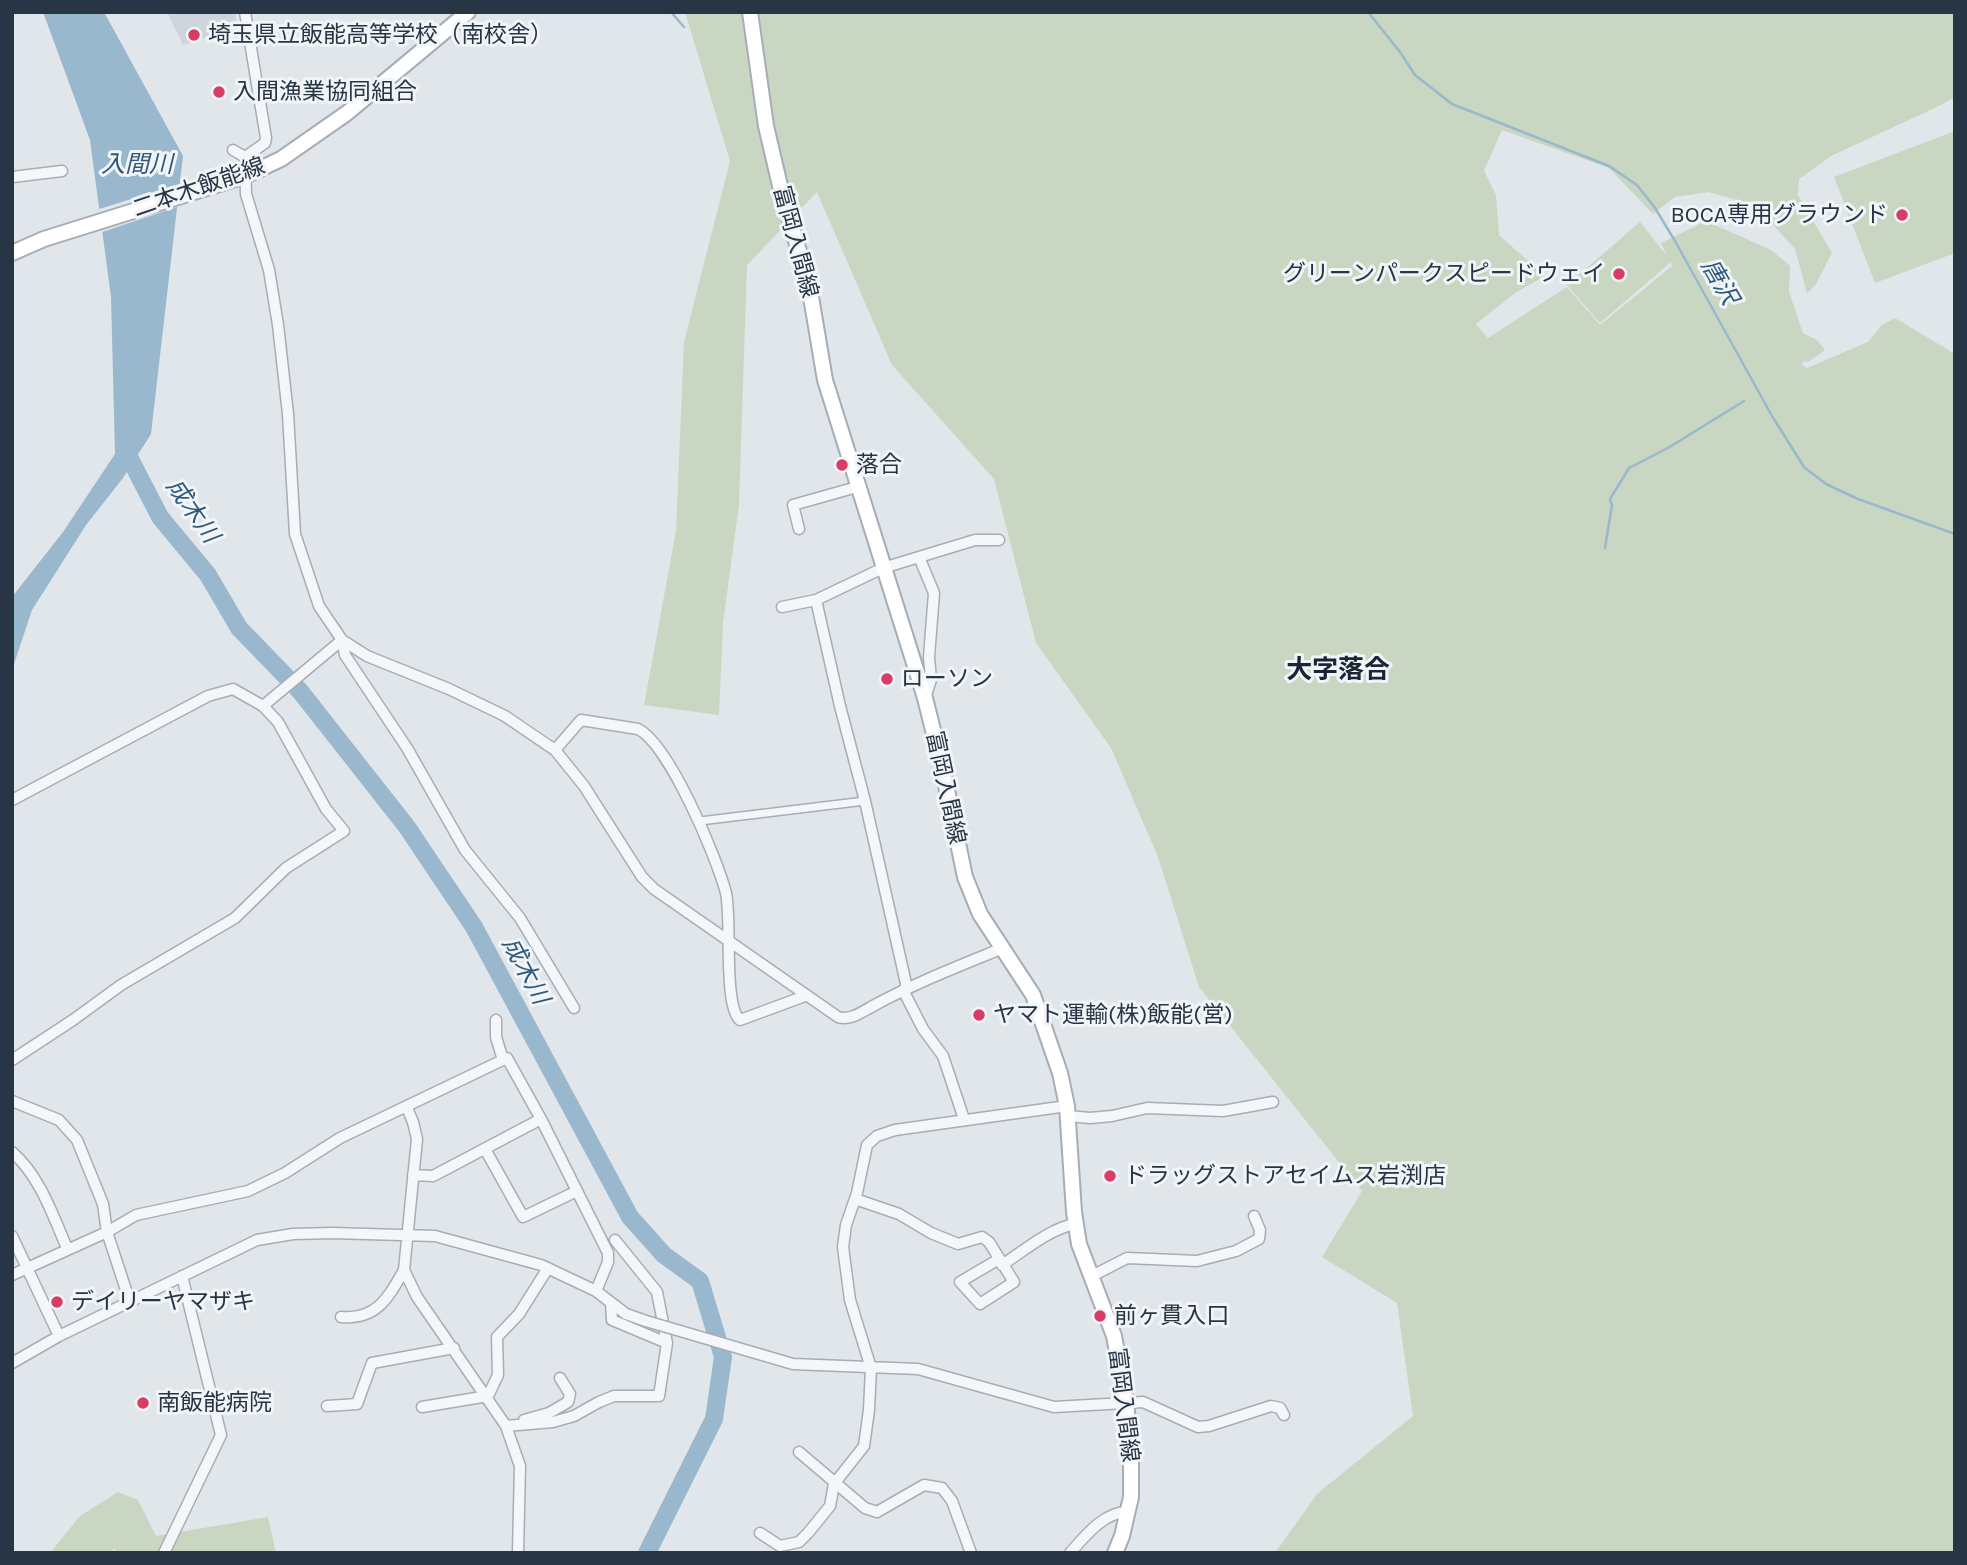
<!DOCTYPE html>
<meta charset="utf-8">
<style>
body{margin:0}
#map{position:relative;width:1967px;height:1565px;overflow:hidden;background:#e1e6eb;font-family:Karla,sans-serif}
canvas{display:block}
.frame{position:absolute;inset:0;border:14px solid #283544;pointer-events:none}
</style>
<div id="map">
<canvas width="1967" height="1565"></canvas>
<div class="frame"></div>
</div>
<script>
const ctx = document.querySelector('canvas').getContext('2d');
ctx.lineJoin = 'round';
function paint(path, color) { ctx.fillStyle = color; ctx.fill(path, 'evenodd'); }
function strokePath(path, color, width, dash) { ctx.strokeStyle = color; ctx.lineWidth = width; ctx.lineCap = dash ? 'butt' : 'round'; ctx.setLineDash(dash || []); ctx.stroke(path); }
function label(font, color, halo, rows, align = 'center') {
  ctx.font = font + ' Karla,"Noto Sans JP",sans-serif'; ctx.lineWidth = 6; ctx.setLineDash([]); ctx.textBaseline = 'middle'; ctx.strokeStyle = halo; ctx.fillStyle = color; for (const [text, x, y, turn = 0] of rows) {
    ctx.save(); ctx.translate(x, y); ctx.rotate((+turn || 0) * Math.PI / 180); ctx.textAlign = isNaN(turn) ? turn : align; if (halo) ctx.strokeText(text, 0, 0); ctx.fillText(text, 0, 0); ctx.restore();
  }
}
paint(new Path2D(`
 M 167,12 L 235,12 L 237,26 L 183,45 Z`), '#cfd5dd');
paint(new Path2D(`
 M 685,12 L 1955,12 L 1955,97 L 1939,106 L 1831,156 L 1799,179 L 1798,195 L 1832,253 L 1815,286 L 1807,293 L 1795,249 L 1755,205 L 1708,192 L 1675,197 L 1653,214 L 1609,168 L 1502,130 L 1484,171 L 1496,195 L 1499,235 L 1545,276 L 1515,293 L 1476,324 L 1488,338 L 1567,287 L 1600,325 L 1672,266 L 1671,262 L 1600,323 L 1567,285 L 1640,222 L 1667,256 L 1661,243 L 1706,221 L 1771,250 L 1790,266 L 1789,292 L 1803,333 L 1817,340 L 1825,350 L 1808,362 L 1804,361 L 1802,365 L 1807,368 L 1868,342 L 1882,325 L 1895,318 L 1955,354 L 1955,1553 L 1275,1553 L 1317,1494 L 1413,1416 L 1397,1303 L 1322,1257 L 1362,1191 L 1199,987 L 1158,857 L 1111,748 L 1036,643 L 994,479 L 892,365 L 817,192 L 747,265 L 739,505 L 723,623 L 719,715 L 644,705 L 676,531 L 684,342 L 730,161 Z
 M 1955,131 L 1955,253 L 1875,283 L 1834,177 Z
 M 118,1492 L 138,1500 L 156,1536 L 268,1517 L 276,1553 L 117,1553 L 114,1548 L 111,1553 L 50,1553 L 80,1516 Z`), '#c9d6c2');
paint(new Path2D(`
 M 43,12 L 104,12 L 183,156 L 151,434 L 123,478 L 86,525 L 32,610 L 12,670 L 12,597 L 63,532 L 115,454 L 111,297 L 90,140 Z`), '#9ab8cd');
paint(new Path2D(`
 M 183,183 L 180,206 L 99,233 L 96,210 Z`), '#e1e6eb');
strokePath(new Path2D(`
 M 671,12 L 684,27
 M 1368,12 L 1400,52 L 1415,75 L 1452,104 L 1609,166 L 1637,185 L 1655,208 L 1675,241 L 1772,416 L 1804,467 L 1826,484 L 1858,499 L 1955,534
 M 1605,548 L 1612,505 L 1610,499 L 1629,468 L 1668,448 L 1744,401`), '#9ab8cd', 2.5);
strokePath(new Path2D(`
 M 127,453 L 160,517 L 208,575 L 239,628 L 300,691 L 407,827 L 474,927 L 630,1217 L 664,1255 L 700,1281 L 723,1357 L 714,1419 L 647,1553`), '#9ab8cd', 18);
const pedestrian = new Path2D(`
 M 700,821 L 865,801`);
const minor = new Path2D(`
 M 245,12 L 266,138 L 265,143 L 245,157 L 246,194 L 269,270 L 278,325 L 288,414 L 295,534 L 319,606 L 342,640 L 367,656 L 449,689 L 505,716 L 555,750 L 584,786 L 642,877 L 654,889 L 838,1017 C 850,1021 862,1012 873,1006 C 915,983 959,966 1003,948
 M 233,150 L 245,157
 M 12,177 L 62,171
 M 799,529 L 793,505 L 857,487
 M 919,557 L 934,593 L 929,657 L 931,680 L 925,698
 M 816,600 L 840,706 L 865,801 L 907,988
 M 782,607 L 816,600 L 883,568 L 919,557 L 975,540 L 999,540
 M 342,640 L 345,655 L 407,748 L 465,850 L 520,918 L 574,1008
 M 555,750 L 581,720 L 638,729 C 669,744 717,858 726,893 C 732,920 723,1005 740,1020 L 805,996
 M 12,800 L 208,696 L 233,689 L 263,706 L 342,640
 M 903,990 L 923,1029 L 943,1056 L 964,1119
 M 496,1020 L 496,1037 L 503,1060
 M 12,1060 L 73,1020 L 121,985 L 235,918 L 286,868 L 344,831 L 326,809 L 278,722 L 263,706
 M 12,1101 L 59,1120 L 77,1140 L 103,1204 L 107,1232 L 130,1302
 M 407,1108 L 413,1122 L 417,1139 L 404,1270 L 417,1297 L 506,1426 L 520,1466 L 518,1553
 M 1068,1116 L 1090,1118 L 1112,1116 L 1147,1108 L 1223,1111 L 1273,1102
 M 485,1149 L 523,1217 L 577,1191
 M 12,1152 C 40,1176 53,1216 67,1248
 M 413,1175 L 433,1176 L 541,1119
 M 855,1199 L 899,1214 L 931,1233 L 958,1244 L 982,1237 L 989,1242 L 1014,1282 L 980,1304 L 960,1282 L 999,1259
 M 12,1236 L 59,1336
 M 615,1240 L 657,1292 L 667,1343
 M 1002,1265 C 1025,1250 1049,1229 1075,1224
 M 12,1275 L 107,1232 L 136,1215 L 248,1191 L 285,1173 L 340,1138 L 507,1058 L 541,1119 L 608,1253 L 608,1262 L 596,1291
 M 1090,1277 L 1127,1258 L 1197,1261 L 1236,1251 L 1259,1239 L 1260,1230 L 1254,1216
 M 341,1317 C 377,1320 388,1298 404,1270
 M 769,1357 L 793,1364 L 918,1369 L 1054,1407 L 1143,1402 L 1198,1427 L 1209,1426 L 1271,1406 L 1280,1408 L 1284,1415
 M 12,1363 L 59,1336 L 257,1240 L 293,1234 L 332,1233 L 435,1236 L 541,1265 L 596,1291 L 626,1314 L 646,1321
 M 327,1406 L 357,1404 L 372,1363 L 454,1348
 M 422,1407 L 488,1396 L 498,1375 L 497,1337 L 519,1314 L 548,1268
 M 524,1420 L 549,1413 L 568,1402 L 570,1394 L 560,1378
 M 506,1426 L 553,1422 L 574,1416 L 599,1402 L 614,1396 L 659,1396 L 667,1343 L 612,1320 L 611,1303
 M 799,1452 L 865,1508 L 877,1512 L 924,1485 L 942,1488 L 952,1501 L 971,1553
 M 760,1533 L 780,1546 L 799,1542 L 808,1533 L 830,1506 L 834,1484 L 864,1446 L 869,1410 L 871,1368 L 850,1300 L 843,1247 L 846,1225 L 857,1193 L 867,1145 L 877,1136 L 895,1130 L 1067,1106
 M 164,1553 L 221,1435 L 182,1276
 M 1070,1553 C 1085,1536 1104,1512 1127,1512`);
const secondary = new Path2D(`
 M 750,12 L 766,126 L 781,190 L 809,285 L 825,380 L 925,698 L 942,766 L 965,877 L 980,914 L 1033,995 L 1060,1073 L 1067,1106 L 1074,1212 L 1079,1244 L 1114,1336 L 1126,1401 L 1131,1455 L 1131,1497 L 1122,1536 L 1115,1553
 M 12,253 L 44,239 L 245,176 L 281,159 L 347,113 L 468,12`);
strokePath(pedestrian, '#a6adb6', 10);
strokePath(minor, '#a6adb6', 13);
strokePath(secondary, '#a6adb6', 18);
strokePath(pedestrian, '#f5f6f9', 7);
strokePath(minor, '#f5f6f9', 10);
strokePath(secondary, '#fff', 14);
const minorBridge = new Path2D(`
 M 646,1321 L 769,1357`);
strokePath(minorBridge, '#a6adb6', 13, []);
strokePath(minorBridge, '#f5f6f9', 10);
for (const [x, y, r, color] of [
 [194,35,7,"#d83e65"],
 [219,92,7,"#d83e65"],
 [1902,215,7,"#d83e65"],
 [1619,274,7,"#d83e65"],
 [842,465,7,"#d83e65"],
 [887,679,7,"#d83e65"],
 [979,1015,7,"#d83e65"],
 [1110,1176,7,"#d83e65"],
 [57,1302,7,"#d83e65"],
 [1100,1316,7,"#d83e65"],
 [143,1403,7,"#d83e65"]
]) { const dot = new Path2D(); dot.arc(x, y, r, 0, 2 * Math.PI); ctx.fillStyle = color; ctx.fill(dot); strokePath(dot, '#f1f5f8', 2.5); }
label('23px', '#283544', '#f1f5f8', [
 ["埼玉県立飯能高等学校（南校舎）",208,35],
 ["入間漁業協同組合",233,92],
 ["BOCA専用グラウンド",1888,215,"right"],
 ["グリーンパークスピードウェイ",1605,274,"right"],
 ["落合",856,465],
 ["ローソン",901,679],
 ["ヤマト運輸(株)飯能(営)",993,1015],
 ["ドラッグストアセイムス岩渕店",1124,1176],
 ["デイリーヤマザキ",71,1302],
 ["前ヶ貫入口",1114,1316],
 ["南飯能病院",157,1403]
], 'left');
label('23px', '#283544', '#f1f5f8', [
 ["二本木飯能線",199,188,-19],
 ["富岡入間線",795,242,75],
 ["富岡入間線",945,788,78],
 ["富岡入間線",1123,1405,83]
]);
label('italic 24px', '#2f597c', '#f1f5f8', [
 ["入間川",137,165],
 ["唐沢",1719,282,60],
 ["成木川",192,511,55],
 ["成木川",525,971,62]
]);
label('bold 26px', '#1a2635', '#f1f5f8', [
 ["大字落合",1338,671]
]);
</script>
